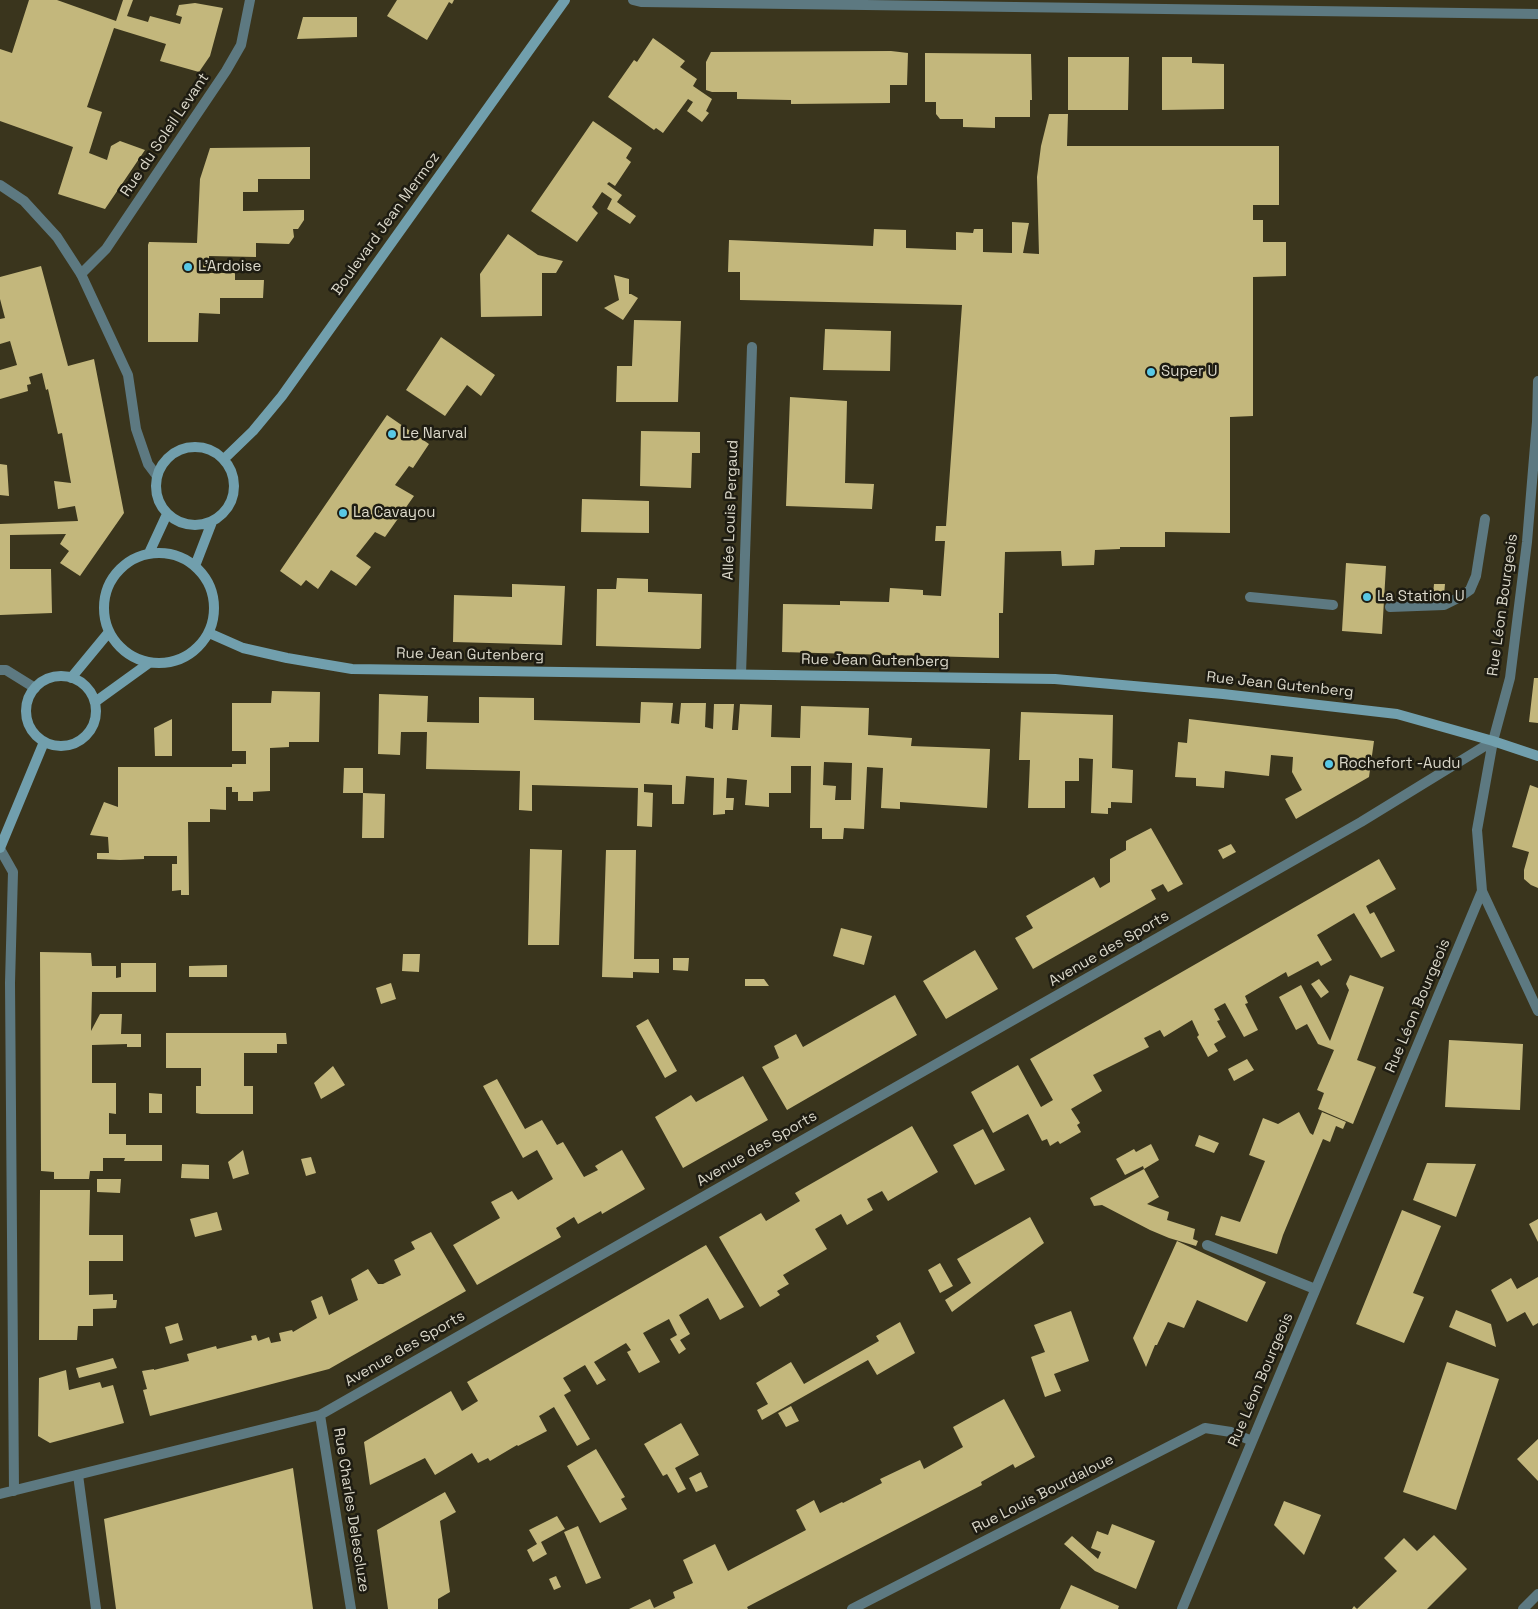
<!DOCTYPE html>
<meta charset="utf-8">
<style>
body{margin:0}
canvas{display:block;background:#3a351d}
</style>
<canvas width="1538" height="1609"></canvas>
<script>
const ctx = document.querySelector('canvas').getContext('2d');
ctx.lineJoin = 'round';
function paint(path, color) { ctx.fillStyle = color; ctx.fill(path, 'evenodd'); }
function strokePath(path, color, width, dash) { ctx.strokeStyle = color; ctx.lineWidth = width; ctx.lineCap = dash ? 'butt' : 'round'; ctx.setLineDash(dash || []); ctx.stroke(path); }
function label(font, color, halo, rows, align = 'center') {
  ctx.font = font + ' "Space Grotesk",sans-serif'; ctx.lineWidth = 5; ctx.setLineDash([]); ctx.textBaseline = 'middle'; ctx.strokeStyle = halo; ctx.fillStyle = color; for (const [text, x, y, turn = 0] of rows) {
    ctx.save(); ctx.translate(x, y); ctx.rotate((+turn || 0) * Math.PI / 180); ctx.textAlign = isNaN(turn) ? turn : align; if (halo) ctx.strokeText(text, 0, 0); ctx.fillText(text, 0, 0); ctx.restore();
  }
}
paint(new Path2D(`
 M 29,0 L 57,0 L 116,21 L 123,0 L 133,0 L 127,16 L 148,22 L 150,16 L 180,24 L 182,17 L 176,15 L 179,5 L 195,3 L 223,8 L 210,56 L 199,72 L 160,61 L 166,44 L 114,28 L 87,107 L 102,112 L 89,153 L 107,160 L 111,146 L 120,141 L 145,150 L 105,209 L 58,194 L 73,147 L 0,121 L 0,49 L 12,53 Z
 M 397,0 L 454,0 L 452,4 L 449,2 L 427,40 L 387,16 Z
 M 303,17 L 357,17 L 357,37 L 297,39 Z
 M 653,38 L 685,61 L 680,67 L 697,79 L 693,86 L 712,99 L 706,111 L 709,113 L 702,122 L 687,111 L 693,102 L 688,99 L 663,133 L 656,128 L 654,130 L 608,97 L 634,60 L 637,62 Z
 M 891,51 L 908,53 L 907,85 L 890,85 L 890,103 L 791,104 L 791,100 L 737,99 L 737,92 L 712,92 L 706,90 L 706,62 L 711,52 Z
 M 925,53 L 1031,54 L 1032,100 L 1030,100 L 1030,117 L 995,117 L 995,128 L 963,127 L 963,119 L 940,119 L 936,114 L 936,102 L 925,102 Z
 M 1068,57 L 1129,57 L 1128,110 L 1068,110 Z
 M 1162,57 L 1192,57 L 1192,63 L 1224,64 L 1224,109 L 1162,110 Z
 M 1049,114 L 1068,114 L 1067,146 L 1279,146 L 1279,205 L 1253,205 L 1253,220 L 1263,220 L 1263,242 L 1286,242 L 1286,276 L 1253,277 L 1253,416 L 1230,417 L 1230,533 L 1165,532 L 1165,547 L 1120,547 L 1120,549 L 1095,550 L 1094,565 L 1062,566 L 1061,551 L 1005,552 L 1003,613 L 999,613 L 999,658 L 782,652 L 783,604 L 840,605 L 840,601 L 889,602 L 890,588 L 923,590 L 923,595 L 941,596 L 945,541 L 935,541 L 936,526 L 946,526 L 962,305 L 740,300 L 740,272 L 728,272 L 729,240 L 873,246 L 874,229 L 906,230 L 906,248 L 956,250 L 956,232 L 973,233 L 974,229 L 983,229 L 983,252 L 1012,253 L 1012,222 L 1029,223 L 1023,253 L 1039,254 L 1037,177 L 1041,146 Z
 M 593,121 L 632,148 L 626,158 L 631,162 L 615,186 L 609,182 L 607,184 L 622,195 L 617,202 L 636,216 L 630,224 L 607,209 L 612,199 L 602,192 L 592,207 L 598,213 L 577,242 L 531,211 Z
 M 310,147 L 310,179 L 258,179 L 258,192 L 243,192 L 243,211 L 304,210 L 304,220 L 298,229 L 293,229 L 294,237 L 289,244 L 256,243 L 256,257 L 209,256 L 209,273 L 235,273 L 235,280 L 264,280 L 263,298 L 220,298 L 220,314 L 199,313 L 198,342 L 148,342 L 148,245 L 149,242 L 197,243 L 200,179 L 210,148 Z
 M 508,234 L 538,255 L 563,261 L 556,273 L 542,273 L 542,316 L 481,317 L 480,274 Z
 M 41,266 L 68,366 L 94,359 L 124,513 L 80,576 L 60,563 L 69,551 L 60,544 L 66,534 L 10,535 L 10,569 L 51,569 L 52,613 L 0,615 L 0,524 L 78,521 L 75,506 L 58,509 L 54,481 L 71,483 L 62,433 L 58,434 L 48,389 L 46,390 L 42,373 L 29,377 L 31,384 L 27,385 L 28,391 L 0,399 L 0,370 L 17,365 L 10,341 L 0,344 L 0,319 L 5,318 L 0,299 L 0,277 Z
 M 614,275 L 629,279 L 629,294 L 631,294 L 638,298 L 623,320 L 604,308 L 619,300 Z
 M 634,320 L 681,321 L 678,402 L 616,402 L 617,366 L 632,366 Z
 M 825,329 L 891,331 L 890,371 L 823,370 Z
 M 441,337 L 495,375 L 481,396 L 467,385 L 445,416 L 406,390 Z
 M 790,397 L 847,401 L 845,483 L 874,484 L 872,509 L 786,506 Z
 M 387,415 L 429,444 L 413,468 L 409,466 L 395,485 L 414,496 L 385,537 L 375,532 L 356,556 L 371,567 L 356,586 L 331,570 L 318,589 L 306,580 L 301,586 L 280,571 Z
 M 641,431 L 700,432 L 700,453 L 692,453 L 691,488 L 640,486 Z
 M 0,464 L 7,465 L 9,496 L 0,495 Z
 M 582,499 L 649,501 L 649,533 L 581,532 Z
 M 1346,563 L 1386,566 L 1382,634 L 1342,631 Z
 M 617,578 L 648,579 L 648,592 L 702,594 L 701,648 L 699,649 L 596,646 L 597,589 L 616,589 Z
 M 512,584 L 565,586 L 562,645 L 453,642 L 454,595 L 512,597 Z
 M 1434,584 L 1445,584 L 1444,595 L 1433,595 Z
 M 1534,678 L 1538,678 L 1538,723 L 1529,722 Z
 M 272,691 L 320,692 L 319,742 L 289,742 L 289,747 L 270,748 L 270,791 L 253,792 L 253,801 L 238,801 L 238,792 L 232,792 L 232,787 L 226,787 L 226,810 L 210,809 L 210,822 L 188,822 L 189,895 L 181,895 L 181,890 L 172,891 L 172,864 L 177,864 L 177,856 L 144,856 L 144,859 L 120,860 L 97,859 L 97,853 L 109,853 L 108,837 L 90,835 L 104,802 L 118,807 L 118,767 L 232,767 L 232,764 L 246,764 L 246,751 L 232,751 L 232,703 L 271,703 Z
 M 379,694 L 428,696 L 427,722 L 479,723 L 479,697 L 534,698 L 534,720 L 640,723 L 641,702 L 673,703 L 671,723 L 679,724 L 681,703 L 706,703 L 705,727 L 713,729 L 714,704 L 734,704 L 732,730 L 738,730 L 740,704 L 772,705 L 771,737 L 800,738 L 801,706 L 869,708 L 868,735 L 912,738 L 911,746 L 990,749 L 987,808 L 900,802 L 900,809 L 881,808 L 883,768 L 867,767 L 864,829 L 844,828 L 843,839 L 822,839 L 822,828 L 810,828 L 811,766 L 791,766 L 791,793 L 769,793 L 769,807 L 745,805 L 747,780 L 727,778 L 726,798 L 734,798 L 733,810 L 725,810 L 725,814 L 713,815 L 714,778 L 686,776 L 684,804 L 672,804 L 672,785 L 644,784 L 644,792 L 653,793 L 652,827 L 637,826 L 638,788 L 532,785 L 532,811 L 519,810 L 520,771 L 426,769 L 427,732 L 401,732 L 400,755 L 378,754 ZM 824,762 L 852,763 L 851,800 L 835,800 L 836,786 L 823,785 Z
 M 1021,712 L 1113,715 L 1112,768 L 1133,770 L 1132,803 L 1111,802 L 1111,808 L 1108,808 L 1108,814 L 1091,813 L 1093,759 L 1079,758 L 1079,781 L 1065,781 L 1065,808 L 1028,808 L 1030,760 L 1019,760 Z
 M 172,719 L 172,756 L 155,756 L 154,728 Z
 M 1189,719 L 1374,741 L 1369,777 L 1296,819 L 1285,799 L 1302,790 L 1292,772 L 1293,757 L 1271,755 L 1269,776 L 1225,771 L 1224,788 L 1196,786 L 1196,778 L 1175,777 L 1178,742 L 1187,743 Z
 M 344,768 L 363,768 L 363,793 L 343,793 Z
 M 1530,785 L 1538,788 L 1538,888 L 1531,885 L 1524,879 L 1524,870 L 1529,852 L 1512,847 Z
 M 363,793 L 385,794 L 384,838 L 362,838 Z
 M 1151,828 L 1183,884 L 1168,892 L 1163,884 L 1151,890 L 1156,899 L 1033,969 L 1015,938 L 1033,928 L 1026,916 L 1094,877 L 1100,888 L 1110,882 L 1110,859 L 1126,850 L 1126,841 Z
 M 1231,844 L 1236,852 L 1223,859 L 1218,850 Z
 M 530,849 L 562,850 L 559,945 L 528,945 Z
 M 606,850 L 636,850 L 634,959 L 659,959 L 659,973 L 633,972 L 633,978 L 602,977 Z
 M 1379,859 L 1396,889 L 1366,906 L 1370,914 L 1374,912 L 1395,951 L 1381,958 L 1354,913 L 1317,935 L 1332,960 L 1321,966 L 1318,961 L 1288,977 L 1286,972 L 1245,996 L 1248,1003 L 1245,1004 L 1258,1030 L 1244,1037 L 1225,1003 L 1214,1009 L 1220,1020 L 1217,1021 L 1226,1037 L 1214,1044 L 1218,1051 L 1208,1057 L 1197,1037 L 1199,1035 L 1192,1020 L 1164,1037 L 1160,1030 L 1144,1038 L 1149,1047 L 1093,1075 L 1102,1091 L 1071,1109 L 1080,1123 L 1077,1125 L 1081,1132 L 1060,1144 L 1058,1141 L 1050,1146 L 1047,1139 L 1042,1141 L 1028,1114 L 993,1133 L 971,1092 L 1018,1065 L 1041,1107 L 1053,1100 L 1030,1059 Z
 M 841,928 L 872,936 L 864,965 L 833,956 Z
 M 975,950 L 998,989 L 946,1019 L 923,981 Z
 M 40,952 L 91,953 L 92,966 L 116,966 L 116,978 L 121,977 L 121,963 L 156,963 L 156,992 L 92,992 L 91,1031 L 100,1014 L 122,1014 L 121,1034 L 141,1034 L 141,1047 L 127,1047 L 127,1044 L 92,1045 L 92,1083 L 116,1083 L 116,1114 L 109,1113 L 109,1134 L 126,1134 L 126,1145 L 162,1145 L 162,1161 L 124,1161 L 125,1158 L 103,1158 L 103,1171 L 90,1171 L 89,1179 L 54,1179 L 54,1172 L 41,1171 Z
 M 403,954 L 420,954 L 419,972 L 402,971 Z
 M 673,958 L 689,958 L 688,971 L 673,970 Z
 M 227,965 L 227,977 L 189,977 L 189,966 Z
 M 1350,975 L 1384,987 L 1357,1060 L 1376,1067 L 1353,1124 L 1318,1109 L 1324,1093 L 1317,1090 L 1334,1050 L 1318,1044 L 1307,1024 L 1296,1030 L 1279,997 L 1301,985 L 1330,1041 L 1349,990 L 1346,984 Z
 M 745,979 L 764,979 L 769,986 L 745,986 Z
 M 1319,979 L 1329,992 L 1321,998 L 1311,984 Z
 M 391,983 L 396,999 L 381,1004 L 376,988 Z
 M 895,995 L 917,1035 L 787,1110 L 762,1067 L 779,1058 L 774,1046 L 796,1034 L 803,1047 Z
 M 648,1019 L 677,1071 L 665,1078 L 636,1026 Z
 M 166,1033 L 286,1033 L 287,1044 L 277,1044 L 277,1053 L 244,1053 L 244,1086 L 253,1086 L 253,1114 L 201,1114 L 196,1113 L 196,1086 L 201,1086 L 201,1068 L 166,1068 Z
 M 1449,1040 L 1523,1044 L 1520,1110 L 1445,1107 Z
 M 1247,1059 L 1254,1070 L 1234,1081 L 1228,1069 Z
 M 333,1066 L 345,1085 L 321,1099 L 314,1083 Z
 M 743,1076 L 768,1120 L 683,1168 L 655,1117 L 691,1095 L 696,1102 Z
 M 497,1079 L 525,1129 L 542,1120 L 557,1145 L 563,1142 L 584,1177 L 598,1170 L 595,1166 L 622,1150 L 645,1189 L 602,1214 L 601,1211 L 578,1224 L 574,1217 L 556,1228 L 561,1237 L 477,1285 L 453,1245 L 500,1218 L 491,1202 L 512,1191 L 518,1200 L 553,1179 L 537,1150 L 523,1158 L 483,1086 Z
 M 149,1093 L 162,1094 L 162,1113 L 149,1113 Z
 M 1299,1112 L 1310,1133 L 1313,1135 L 1322,1112 L 1346,1122 L 1343,1129 L 1336,1126 L 1330,1142 L 1323,1139 L 1283,1235 L 1277,1254 L 1215,1235 L 1221,1216 L 1240,1222 L 1265,1161 L 1249,1155 L 1263,1118 L 1278,1124 Z
 M 912,1126 L 938,1172 L 888,1201 L 882,1191 L 867,1199 L 873,1210 L 847,1225 L 841,1214 L 815,1229 L 827,1249 L 783,1275 L 789,1284 L 777,1291 L 780,1295 L 760,1307 L 719,1237 L 761,1213 L 766,1221 L 800,1201 L 795,1193 Z
 M 983,1129 L 1005,1170 L 975,1185 L 953,1145 Z
 M 1199,1135 L 1219,1143 L 1214,1153 L 1195,1146 Z
 M 1151,1144 L 1159,1160 L 1144,1169 L 1143,1166 L 1125,1175 L 1116,1159 L 1134,1149 L 1136,1152 Z
 M 243,1150 L 249,1174 L 233,1179 L 228,1162 Z
 M 311,1157 L 316,1173 L 306,1176 L 301,1159 Z
 M 1427,1163 L 1476,1164 L 1456,1217 L 1413,1200 Z
 M 182,1164 L 209,1165 L 209,1179 L 181,1178 Z
 M 1144,1169 L 1159,1197 L 1147,1204 L 1169,1212 L 1167,1220 L 1195,1229 L 1193,1239 L 1198,1241 L 1196,1246 L 1169,1238 L 1150,1230 L 1102,1205 L 1094,1206 L 1090,1198 Z
 M 97,1179 L 121,1179 L 120,1193 L 97,1192 Z
 M 40,1190 L 90,1190 L 89,1235 L 123,1235 L 123,1261 L 89,1261 L 89,1295 L 113,1294 L 113,1300 L 117,1300 L 116,1308 L 93,1309 L 93,1326 L 78,1326 L 77,1340 L 39,1340 Z
 M 1402,1210 L 1441,1226 L 1413,1293 L 1424,1297 L 1404,1343 L 1356,1324 Z
 M 217,1212 L 222,1230 L 195,1237 L 190,1219 Z
 M 1030,1217 L 1044,1243 L 952,1312 L 945,1300 L 971,1283 L 957,1259 Z
 M 1538,1219 L 1538,1242 L 1529,1224 Z
 M 431,1232 L 466,1291 L 329,1369 L 150,1416 L 143,1390 L 147,1389 L 142,1371 L 154,1369 L 154,1370 L 189,1361 L 187,1354 L 216,1346 L 217,1349 L 252,1340 L 251,1336 L 256,1335 L 258,1341 L 269,1337 L 271,1343 L 281,1341 L 279,1333 L 292,1330 L 293,1332 L 317,1318 L 311,1301 L 322,1296 L 329,1315 L 358,1300 L 351,1279 L 368,1269 L 378,1284 L 383,1284 L 401,1275 L 394,1260 L 415,1249 L 411,1242 Z
 M 1177,1241 L 1266,1282 L 1247,1322 L 1197,1300 L 1184,1328 L 1168,1322 L 1157,1345 L 1155,1345 L 1146,1367 L 1133,1338 Z
 M 706,1245 L 744,1307 L 720,1320 L 708,1298 L 679,1315 L 690,1334 L 680,1340 L 686,1349 L 679,1354 L 670,1339 L 677,1335 L 669,1319 L 643,1333 L 660,1362 L 639,1373 L 627,1352 L 631,1350 L 626,1343 L 594,1362 L 606,1380 L 597,1385 L 585,1365 L 563,1378 L 571,1391 L 564,1395 L 590,1439 L 577,1446 L 554,1407 L 539,1416 L 547,1431 L 518,1446 L 517,1445 L 490,1461 L 488,1458 L 478,1463 L 472,1453 L 435,1475 L 425,1458 L 370,1485 L 364,1442 L 451,1391 L 462,1411 L 478,1401 L 467,1382 Z
 M 940,1263 L 953,1286 L 940,1293 L 928,1270 Z
 M 1538,1277 L 1538,1323 L 1533,1326 L 1525,1312 L 1507,1322 L 1491,1290 L 1511,1278 L 1517,1289 Z
 M 1456,1310 L 1491,1324 L 1496,1347 L 1449,1327 Z
 M 1071,1311 L 1089,1361 L 1054,1374 L 1061,1391 L 1045,1397 L 1031,1357 L 1045,1352 L 1034,1325 Z
 M 900,1322 L 915,1353 L 877,1375 L 868,1360 L 762,1420 L 757,1410 L 768,1404 L 756,1383 L 791,1362 L 804,1384 L 879,1341 L 876,1336 Z
 M 178,1323 L 183,1340 L 170,1344 L 165,1327 Z
 M 113,1358 L 117,1368 L 79,1378 L 76,1368 Z
 M 1447,1362 L 1499,1379 L 1456,1510 L 1403,1492 Z
 M 66,1370 L 69,1390 L 100,1382 L 102,1388 L 113,1385 L 124,1423 L 50,1443 L 38,1436 L 39,1378 Z
 M 1004,1399 L 1035,1457 L 1015,1468 L 1013,1464 L 981,1482 L 982,1485 L 747,1607 L 748,1609 L 629,1609 L 650,1599 L 654,1608 L 675,1598 L 673,1592 L 693,1583 L 683,1560 L 715,1544 L 728,1571 L 806,1530 L 796,1510 L 814,1500 L 820,1513 L 842,1502 L 843,1503 L 882,1483 L 880,1479 L 920,1460 L 924,1469 L 963,1447 L 953,1427 Z
 M 791,1406 L 799,1421 L 786,1427 L 778,1413 Z
 M 681,1423 L 699,1455 L 675,1468 L 686,1489 L 678,1493 L 667,1474 L 663,1476 L 644,1444 Z
 M 1538,1439 L 1538,1481 L 1517,1459 Z
 M 596,1449 L 625,1497 L 621,1499 L 627,1509 L 600,1523 L 567,1466 Z
 M 293,1468 L 313,1609 L 116,1609 L 104,1519 Z
 M 701,1472 L 708,1487 L 696,1492 L 689,1478 Z
 M 445,1492 L 456,1512 L 440,1521 L 450,1592 L 438,1599 L 438,1609 L 388,1609 L 377,1530 Z
 M 1284,1501 L 1321,1515 L 1304,1555 L 1274,1525 Z
 M 557,1516 L 565,1529 L 541,1542 L 547,1554 L 533,1562 L 527,1550 L 537,1544 L 529,1530 Z
 M 1112,1524 L 1155,1541 L 1136,1589 L 1095,1571 L 1064,1544 L 1072,1536 L 1098,1559 L 1101,1552 L 1091,1548 L 1097,1531 L 1108,1535 Z
 M 578,1526 L 601,1578 L 586,1584 L 564,1532 Z
 M 1434,1535 L 1467,1569 L 1427,1609 L 1352,1609 L 1354,1606 L 1357,1609 L 1397,1571 L 1384,1558 L 1404,1538 L 1417,1551 Z
 M 556,1576 L 561,1587 L 554,1590 L 549,1579 Z
 M 1071,1585 L 1119,1606 L 1118,1609 L 1060,1609 Z`), '#c3b77c');
strokePath(new Path2D(`
 M 1250,597 L 1333,605
 M 1390,607 L 1444,605 L 1460,597 L 1470,590 L 1476,576 L 1485,519
 M 1207,1245 L 1315,1289
 M 78,1475 L 96,1609`), '#5d7981', 10);
strokePath(new Path2D(`
 M 633,0 L 641,2 L 1538,14
 M 81,274 L 106,249 L 226,71 L 241,45 L 250,0
 M 741,674 L 752,347
 M 0,849 L 13,872 L 10,983 L 14,1491
 M 1482,891 L 1538,1011
 M 320,1415 L 351,1609
 M 0,1494 L 320,1415 L 1361,822 L 1493,741
 M 852,1609 L 1205,1428 L 1231,1432 L 1252,1441
 M 1182,1609 L 1482,891 L 1477,830 L 1493,741 L 1510,678 L 1527,542 L 1537,422 L 1538,381`), '#5d7981', 10);
strokePath(new Path2D(`
 M 0,185 L 24,201 L 57,237 L 81,274 L 128,375 L 136,429 L 148,464 L 157,476
 M 0,670 L 6,670 L 35,688
 M 1523,1609 L 1538,1594`), '#5d7981', 10);
strokePath(new Path2D(`
 M156 486a39 39 0 1 1 78 0a39 39 0 1 1-78 0Z
 M 224,459 L 253,431 L 282,396 L 565,0
 M104 608a55 55 0 1 1 110 0a55 55 0 1 1-110 0Z
 M 149,553 L 167,514
 M 195,566 L 212,522
 M 209,633 L 243,648 L 287,658 L 352,669 L 1055,679 L 1223,694 L 1397,714 L 1493,741 L 1538,756
 M26 711a35 35 0 1 1 70 0a35 35 0 1 1-70 0Z
 M 71,678 L 109,632
 M 95,702 L 149,663
 M 0,848 L 44,742`), '#719fad', 10);
for (const [x, y, r, color] of [
 [188,267,5,"#59c8e5"],
 [1151,372,5,"#59c8e5"],
 [392,434,5,"#59c8e5"],
 [343,513,5,"#59c8e5"],
 [1367,597,5,"#59c8e5"],
 [1329,764,5,"#59c8e5"]
]) { const dot = new Path2D(); dot.arc(x, y, r, 0, 2 * Math.PI); ctx.fillStyle = color; ctx.fill(dot); strokePath(dot, '#1e1c12', 2); }
label('15px', '#dbd8ca', '#1e1c12', [
 ["Rue du Soleil Levant",165,135,-56],
 ["Boulevard Jean Mermoz",386,224,-54],
 ["Allée Louis Pergaud",731,510,-88],
 ["Rue Léon Bourgeois",1503,605,-82],
 ["Rue Jean Gutenberg",470,655,1],
 ["Rue Jean Gutenberg",875,661,1],
 ["Rue Jean Gutenberg",1280,685,6],
 ["Avenue des Sports",1109,949,-30],
 ["Rue Léon Bourgeois",1418,1006,-67],
 ["Avenue des Sports",757,1149,-30],
 ["Avenue des Sports",405,1349,-30],
 ["Rue Léon Bourgeois",1261,1380,-67],
 ["Rue Louis Bourdaloue",1043,1494,-27],
 ["Rue Charles Delescluze",351,1510,81]
]);
label('15px', '#dbd8ca', '#1e1c12', [
 ["L'Ardoise",198,267],
 ["Super U",1161,372],
 ["Le Narval",402,434],
 ["La Cavayou",353,513],
 ["La Station U",1377,597],
 ["Rochefort -Audu",1339,764]
], 'left');
</script>
